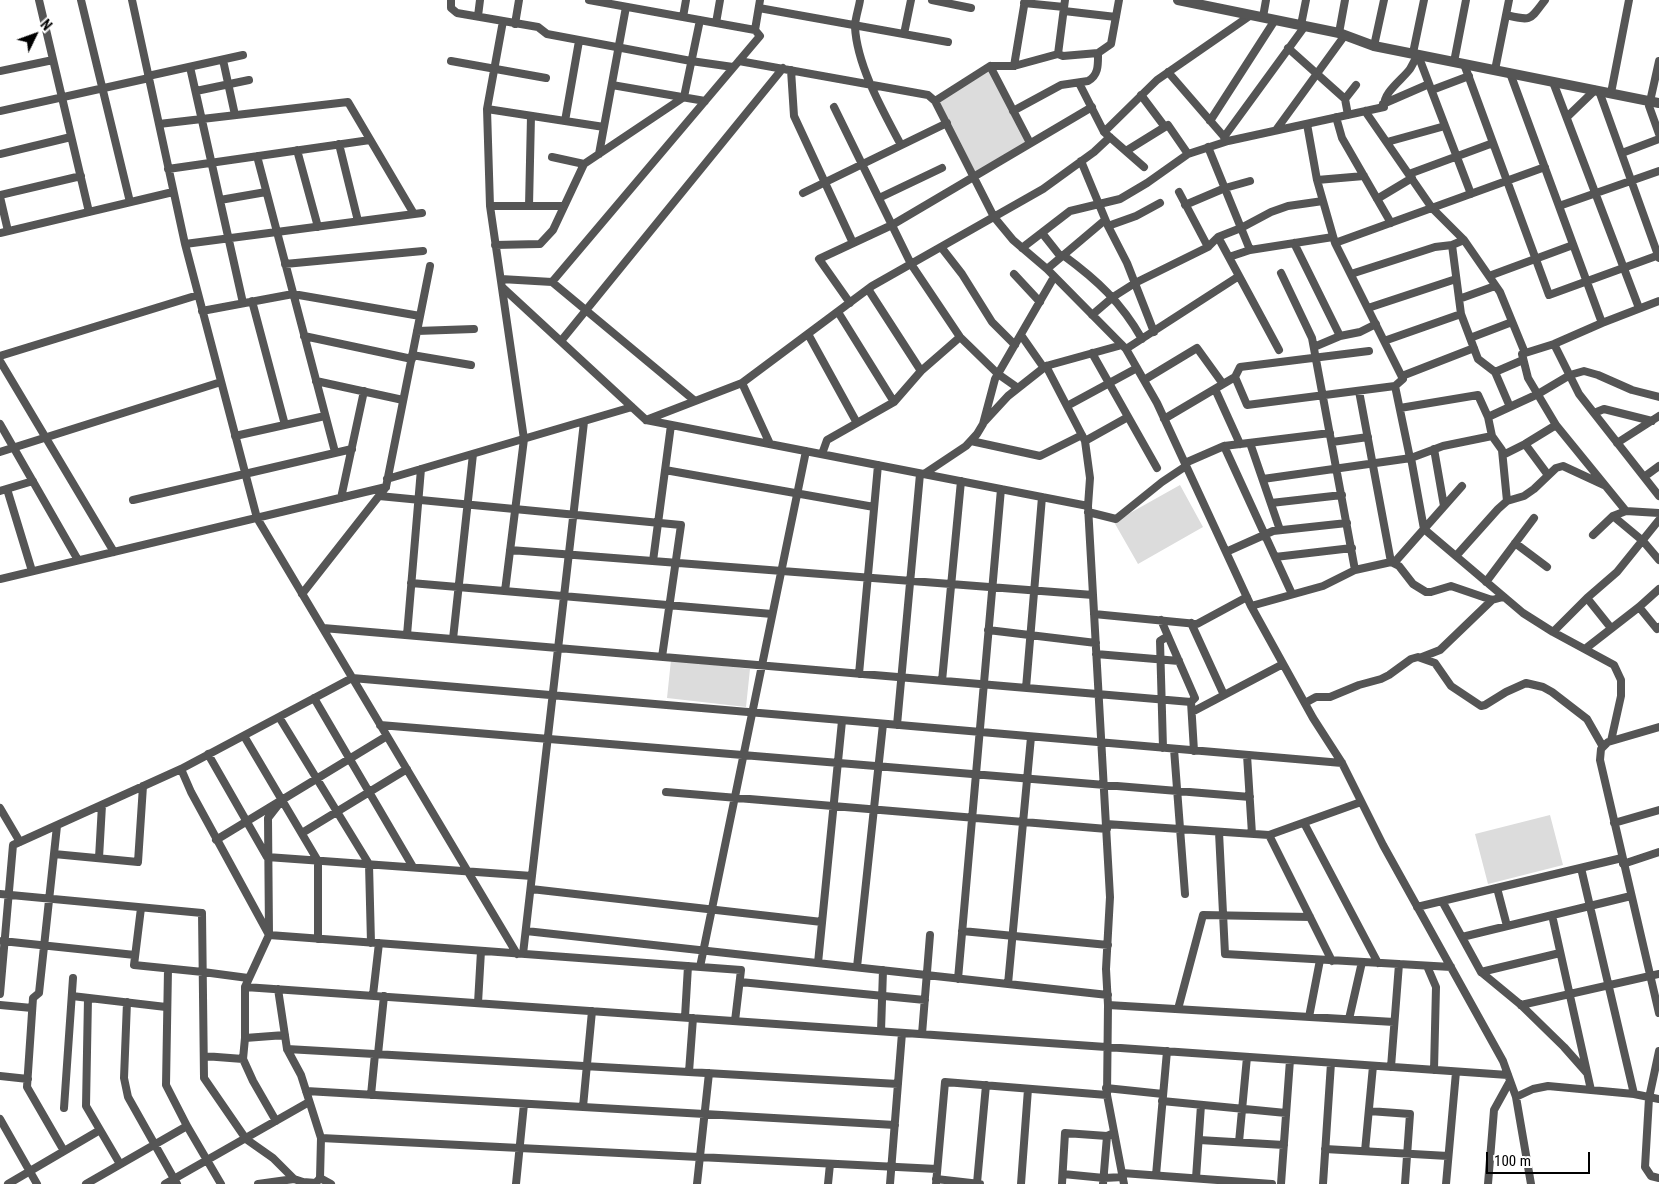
<!DOCTYPE html>
<style>
body{margin:0}
#map{position:relative;width:1659px;height:1184px;overflow:hidden;background:#fff;font-family:"Roboto Condensed",sans-serif}
canvas{display:block}
.north{position:absolute;left:10px;top:10px;width:50px;height:50px;-webkit-text-stroke:4px #fff;paint-order:stroke;rotate:48deg;font-size:14px;font-weight:700;line-height:20px;text-align:center;color:#000}
.north::after{content:'';display:block;margin:auto;width:18px;height:22px;background:#000;clip-path:polygon(50% 0,100% 100%,50% 72%,0 100%)}
.scale{position:absolute;left:1486px;top:1152px;width:104px;height:22px;box-sizing:border-box;border:2px solid #000;border-top:0;padding-left:6px;font-size:15px;line-height:18px;white-space:nowrap;color:#000;-webkit-text-stroke:4px #fff;paint-order:stroke}
</style>
<div id="map">
<canvas width="1659" height="1184"></canvas>
<div class="north">N</div>
<div class="scale">100 m</div>
</div>
<script>
const ctx = document.querySelector('canvas').getContext('2d');
ctx.lineJoin = 'round';
function paint(path, color) { ctx.fillStyle = color; ctx.fill(path, 'evenodd'); }
function strokePath(path, color, width, dash) { ctx.strokeStyle = color; ctx.lineWidth = width; ctx.lineCap = dash ? 'butt' : 'round'; ctx.setLineDash(dash || []); ctx.stroke(path); }
paint(new Path2D(`
 M 989,69 L 1028,142 L 975,173 L 938,101 Z
 M 1180,485 L 1203,527 L 1138,564 L 1114,522 Z
 M 671,660 L 750,669 L 746,707 L 667,698 Z
 M 1550,815 L 1563,865 L 1488,884 L 1475,834 Z`), '#dcdcdc');
strokePath(new Path2D(`
 M 39,0 L 89,212
 M 81,0 L 130,202
 M 132,0 L 185,244 L 257,518 L 517,954
 M 451,0 L 451,8 L 457,13 L 538,27 L 547,34 L 691,61 L 733,67
 M 860,0 C 859,8 855,18 855,27 C 857,66 883,111 901,145
 M 932,0 L 971,8
 M 1024,3 L 1064,7
 M 759,8 L 948,42
 M 1064,11 L 1116,17
 M 1506,15 C 1532,21 1529,21 1545,0
 M 478,16 L 480,0
 M 683,17 L 686,0
 M 1263,17 L 1266,0
 M 503,21 L 487,109 L 490,206 L 524,439 L 505,591
 M 716,23 L 720,0
 M 515,24 L 519,0
 M 1301,25 L 1306,0
 M 755,30 L 760,0
 M 1339,33 L 1345,0
 M 904,34 L 911,0
 M 1374,46 L 1384,0
 M 1288,48 L 1345,99 L 1348,115
 M 1413,53 L 1424,0
 M 1058,54 L 1065,0
 M 1418,55 L 1471,194
 M 223,60 L 235,115
 M 451,61 L 546,78
 M 739,61 L 928,95 L 935,101 L 994,217 L 1013,240 L 1047,269 L 1126,349 L 1157,403 L 1251,606 L 1313,718 L 1342,763 L 1383,845 L 1503,1061 L 1516,1097 L 1531,1184
 M 1659,61 L 1649,106 L 1659,134
 M 1454,62 L 1466,0
 M 1464,64 L 1549,295 L 1659,255
 M 990,66 L 1030,143
 M 1014,66 L 1025,0
 M 190,67 L 243,303
 M 791,70 L 794,116 L 853,243
 M 1495,70 L 1509,0
 M 0,71 L 53,60
 M 1168,72 L 1226,139
 M 1510,73 L 1602,323
 M 148,76 L 243,55
 M 1553,82 L 1639,308
 M 1079,83 L 1104,132 L 1144,167
 M 612,85 L 705,101
 M 1432,90 L 1469,76
 M 196,91 L 249,80
 M 1599,91 L 1659,258
 M 1611,93 L 1629,0
 M 1141,95 L 1165,127
 M 1345,99 L 1356,85
 M 935,101 L 990,66 L 1014,66 L 1058,54 L 1063,56 L 1098,53 L 1111,44 L 1119,0
 M 1383,104 L 1429,84
 M 834,107 L 911,264 L 960,337 L 998,374 L 1018,388
 M 487,109 L 604,127
 M 0,111 L 149,78
 M 1013,111 L 1061,85 L 1088,81 C 1099,75 1098,64 1098,53
 M 1365,111 L 1432,208 L 1464,240 L 1500,292 L 1525,353
 M 1336,117 L 1342,138 L 1391,223
 M 1567,117 L 1595,90
 M 565,121 L 579,41
 M 1210,121 L 1275,20
 M 159,124 L 348,102 L 414,214
 M 1276,130 L 1345,35
 M 1104,132 L 1157,80 L 1251,15
 M 1224,137 L 1305,26
 M 1387,142 L 1445,126
 M 339,144 L 358,221
 M 1208,147 L 1250,250
 M 297,150 L 318,227
 M 1126,151 L 1168,125 L 1188,154
 M 1622,153 L 1659,139
 M 0,154 L 71,137
 M 599,154 L 626,7
 M 257,156 L 335,452
 M 552,157 L 584,164
 M 1081,161 L 1108,226 L 1127,263 L 1154,332
 M 168,169 L 370,140
 M 1409,174 L 1493,143
 M 1317,180 L 1364,176
 M 1179,192 L 1208,247
 M 803,193 L 947,123
 M 0,195 L 81,176
 M 0,197 L 8,231
 M 879,198 L 942,168
 M 1377,199 L 1412,178
 M 220,200 L 266,192
 M 1185,205 L 1225,188 L 1250,181
 M 490,206 L 564,206
 M 529,206 L 531,116
 M 1559,206 L 1659,171
 M 1108,226 L 1136,216 L 1160,203
 M 0,233 L 173,192
 M 1042,233 L 1061,257
 M 1218,237 L 1279,350
 M 1294,243 L 1340,336
 M 1335,243 L 1545,167
 M 185,244 L 422,213
 M 495,245 L 540,244 L 553,230 L 584,164 L 684,97 L 700,20
 M 1452,245 L 1461,314 L 1478,359 L 1495,372 L 1510,407
 M 941,247 L 962,274 L 992,322 L 1015,345
 M 1022,248 L 1070,211 L 1120,199 L 1147,183 L 1188,154 L 1228,141 L 1384,107 C 1383,92 1402,80 1410,69 C 1413,64 1415,59 1418,55
 M 1063,255 C 1097,280 1121,302 1142,339
 M 1229,257 L 1250,250 L 1333,237
 M 285,264 L 423,251
 M 1047,269 L 1105,220
 M 1281,273 L 1312,338 L 1355,570
 M 1014,274 L 1040,302
 M 1351,274 L 1435,247 L 1452,245 L 1464,240
 M 1489,276 L 1573,245
 M 501,279 L 552,282 L 695,401
 M 552,282 L 760,36 L 755,30 L 589,0
 M 502,287 L 646,420 L 1088,506
 M 868,289 L 921,371
 M 1459,299 L 1495,286
 M 252,301 L 285,425
 M 850,303 L 819,259 L 892,225 L 1092,107
 M 1368,308 L 1456,279
 M 202,311 L 293,294 L 420,316
 M 838,312 L 894,402
 M 1092,315 L 1113,297 L 1135,283 L 1208,247 L 1218,237 L 1241,228 L 1271,212 L 1288,206 L 1323,201
 M 417,331 L 474,329
 M 808,334 L 857,423
 M 1021,335 L 1044,368
 M 304,336 L 412,359
 M 1470,338 L 1512,322
 M 561,341 L 783,68
 M 1384,341 L 1461,314
 M 1554,344 L 1579,394 L 1659,496
 M 1314,347 L 1340,336 L 1360,332 L 1376,324
 M 1126,349 L 1239,276
 M 1092,353 L 1157,468
 M 412,355 L 471,365
 M 0,356 L 198,295
 M 0,361 L 114,552
 M 1046,366 L 1085,441 L 1090,478 L 1088,506 L 1110,897 L 1106,969 L 1108,1005 L 1107,1095 L 1124,1184
 M 1495,372 L 1523,360
 M 1402,376 L 1474,348
 M 1235,377 L 1247,405 L 1395,386 L 1403,379 L 1335,243 L 1317,180 L 1307,124
 M 1144,380 L 1197,348 L 1223,384
 M 316,381 L 403,400
 M 742,383 L 770,444
 M 1395,386 L 1410,458
 M 1215,389 L 1240,444
 M 1359,391 L 1391,562
 M 1067,406 L 1137,368
 M 1400,408 L 1478,395 L 1488,417 L 1492,436 L 1502,450 L 1507,501
 M 1594,413 L 1604,409 L 1652,421
 M 1488,417 L 1538,394 L 1570,375 L 1584,371 L 1598,375 L 1632,390 L 1659,397
 M 1164,419 L 1235,377 L 1240,367 L 1369,351
 M 646,420 L 742,383 L 872,286 L 1043,189 L 1094,152 L 1110,137
 M 984,422 L 1008,396 L 1046,366 L 1122,345
 M 0,424 L 78,560
 M 235,436 L 325,416
 M 971,441 L 1040,456 L 1082,435
 M 1085,441 L 1128,417
 M 1332,442 L 1368,437
 M 1250,443 L 1280,530
 M 1617,443 L 1659,416
 M 1525,444 L 1548,475
 M 1224,446 L 1292,594
 M 1434,449 L 1444,506
 M 0,452 L 221,382
 M 822,454 L 827,440 L 894,402 L 921,371 L 960,337
 M 1503,455 L 1525,444 L 1556,425
 M 1411,458 L 1424,529 L 1523,613 L 1553,632 L 1614,665 L 1621,680 L 1621,696 L 1611,741
 M 1185,463 L 1224,446 L 1330,433
 M 665,470 L 874,507
 M 924,474 L 966,446 L 977,434 L 983,424 L 995,379 L 1054,277
 M 1644,477 L 1659,466
 M 387,479 L 632,407
 M 1263,479 L 1411,458 L 1443,446 L 1492,436
 M 7,489 L 32,571
 M 0,491 L 33,481
 M 379,496 L 681,525 L 662,657
 M 341,498 L 364,391
 M 133,500 L 352,449
 M 1271,503 L 1342,495
 M 1626,511 L 1556,425 L 1528,378 L 1522,354 L 1554,344 L 1602,323 L 1659,301
 M 1088,512 L 1116,519 L 1162,482 L 1186,466
 M 1613,516 L 1643,541 L 1659,560
 M 1593,535 L 1613,516 L 1626,511 L 1659,513
 M 1515,543 L 1547,567
 M 510,550 L 1093,595
 M 1226,552 L 1273,531 L 1347,523
 M 1456,556 L 1498,509 L 1507,501 L 1524,496 L 1534,489 L 1556,468 L 1563,466 L 1604,485
 M 1275,557 L 1352,548
 M 653,561 L 671,425
 M 1394,563 L 1462,486
 M 0,579 L 386,487
 M 1486,582 L 1534,518
 M 411,583 L 772,614
 M 302,594 L 386,487 L 430,266
 M 1587,598 L 1611,628
 M 1251,606 L 1323,586 L 1355,570 L 1391,562 L 1399,566 L 1413,584 L 1426,592 L 1431,592 L 1451,586 L 1492,600 L 1503,597
 M 1639,607 L 1657,629 L 1659,627
 M 1094,614 L 1197,624 L 1247,597
 M 1161,620 L 1195,698 L 1191,702 L 1194,751
 M 1191,623 L 1224,695
 M 323,628 L 1191,702
 M 988,630 L 1096,643
 M 1553,632 L 1587,598 L 1617,572 L 1659,520
 M 407,635 L 421,469
 M 453,639 L 473,454
 M 1585,649 L 1639,607 L 1659,589
 M 1096,654 L 1179,661
 M 1422,657 L 1440,650 L 1492,600
 M 859,674 L 878,465
 M 942,681 L 961,481
 M 1026,688 L 1042,497
 M 314,698 L 413,867
 M 1305,703 L 1316,697 L 1330,697 L 1359,685 L 1381,679 L 1389,675 L 1411,659 L 1418,657 L 1435,663 L 1451,686 L 1481,706 L 1485,705 L 1506,692 L 1526,683 L 1543,687 L 1552,692 L 1587,719 L 1603,747
 M 1192,712 L 1283,664
 M 279,717 L 369,864 L 371,943
 M 380,725 L 1250,797
 M 897,725 L 920,474
 M 1659,727 L 1608,742 L 1601,749 L 1600,760 L 1659,1013
 M 244,736 L 318,861 L 318,939
 M 1163,748 L 1160,641 L 1168,636
 M 1174,749 L 1185,894
 M 208,754 L 267,857 L 532,876
 M 1247,755 L 1252,834
 M 181,769 L 191,792 L 268,933
 M 666,792 L 1107,829
 M 0,808 L 20,842
 M 1304,823 L 1378,963
 M 1614,823 L 1659,810
 M 1106,824 L 1269,835 L 1361,802
 M 57,826 L 39,993 L 33,998 L 27,1087 L 64,1151
 M 1219,832 L 1225,954 L 1451,967
 M 302,833 L 407,769
 M 1269,835 L 1332,961
 M 216,840 L 387,736
 M 54,854 L 138,862 L 143,786
 M 99,858 L 102,805
 M 1623,864 L 1659,852
 M 1581,868 L 1634,1094
 M 1497,888 L 1507,926
 M 531,889 L 822,922
 M 0,894 L 202,913 L 204,1078 L 246,1139 L 273,1158 L 294,1179 L 303,1182 L 316,1183
 M 1442,901 L 1481,972 L 1521,1005 L 1564,1047 L 1587,1073
 M 1417,907 L 1622,858
 M 141,908 L 134,965 L 203,972 L 248,978
 M 1552,915 L 1591,1090
 M 526,931 L 1108,995
 M 962,931 L 1108,945
 M 269,935 L 741,970 L 735,1021
 M 1462,937 L 1631,896
 M 2,941 L 135,955
 M 523,954 L 584,422
 M 818,963 L 842,721
 M 1427,966 L 1436,987 L 1434,1070
 M 700,967 L 806,451
 M 857,967 L 883,724
 M 168,969 L 166,1085 L 187,1126 L 221,1184
 M 1481,972 L 1560,953
 M 958,979 L 1001,489
 M 740,982 L 925,1000
 M 1008,984 L 1031,737
 M 245,987 L 1508,1075
 M 278,989 L 287,1049 L 301,1075 L 321,1138 L 320,1178 L 315,1184
 M 0,994 L 13,845 L 181,769 L 352,678 L 1342,763
 M 373,995 L 379,943
 M 72,996 L 166,1007
 M 88,998 L 86,1106 L 120,1164
 M 127,1002 L 124,1078 L 128,1097 L 177,1184
 M 478,1003 L 481,951
 M 0,1005 L 32,1008
 M 1108,1005 L 1394,1022
 M 1521,1005 L 1659,974
 M 1178,1009 L 1203,915 L 1310,917
 M 685,1017 L 688,966
 M 1309,1017 L 1320,960
 M 1349,1019 L 1362,962
 M 881,1031 L 883,970
 M 922,1034 L 930,935
 M 245,1038 L 285,1035
 M 287,1049 L 898,1084
 M 1659,1051 L 1649,1098 L 1645,1167 L 1651,1176 L 1659,1178
 M 378,1054 L 384,996
 M 204,1056 L 243,1059
 M 1391,1067 L 1399,964
 M 689,1072 L 693,1018
 M 0,1076 L 28,1079
 M 1106,1088 L 1163,1094
 M 306,1091 L 895,1125
 M 371,1095 L 375,1054
 M 1516,1097 L 1533,1089 L 1548,1086 L 1634,1094 L 1659,1099
 M 1162,1101 L 1286,1113
 M 583,1107 L 592,1011
 M 64,1108 L 73,978
 M 1369,1111 L 1410,1114 L 1405,1184
 M 0,1119 L 37,1184
 M 276,1121 L 253,1081 L 243,1059 L 245,1038 L 245,987 L 269,935 L 268,818 L 282,800
 M 321,1138 L 937,1169
 M 1199,1140 L 1284,1145
 M 1239,1142 L 1247,1057
 M 1325,1149 L 1448,1156
 M 1365,1151 L 1373,1066
 M 1122,1173 L 1272,1184
 M 1063,1174 L 1104,1178 L 1123,1177
 M 1156,1175 L 1167,1051
 M 320,1178 L 331,1184
 M 1196,1178 L 1201,1105
 M 936,1179 L 980,1184
 M 977,1183 L 986,1085
 M 8,1184 L 100,1130
 M 86,1184 L 187,1126
 M 165,1184 L 309,1102
 M 258,1184 L 294,1179
 M 516,1184 L 524,1104
 M 697,1184 L 709,1073
 M 828,1184 L 830,1164
 M 890,1184 L 902,1033
 M 936,1184 L 945,1082 L 1107,1095
 M 1021,1184 L 1028,1089
 M 1062,1184 L 1065,1133 L 1107,1136 L 1114,1133
 M 1103,1184 L 1107,1136
 M 1281,1184 L 1290,1060
 M 1323,1184 L 1331,1063
 M 1446,1184 L 1456,1072
 M 1488,1184 L 1494,1110 L 1510,1081`), '#555', 8);
strokePath(new Path2D(`
 M 1178,0 L 1339,33 L 1374,46 L 1659,103`), '#555', 10);
</script>
